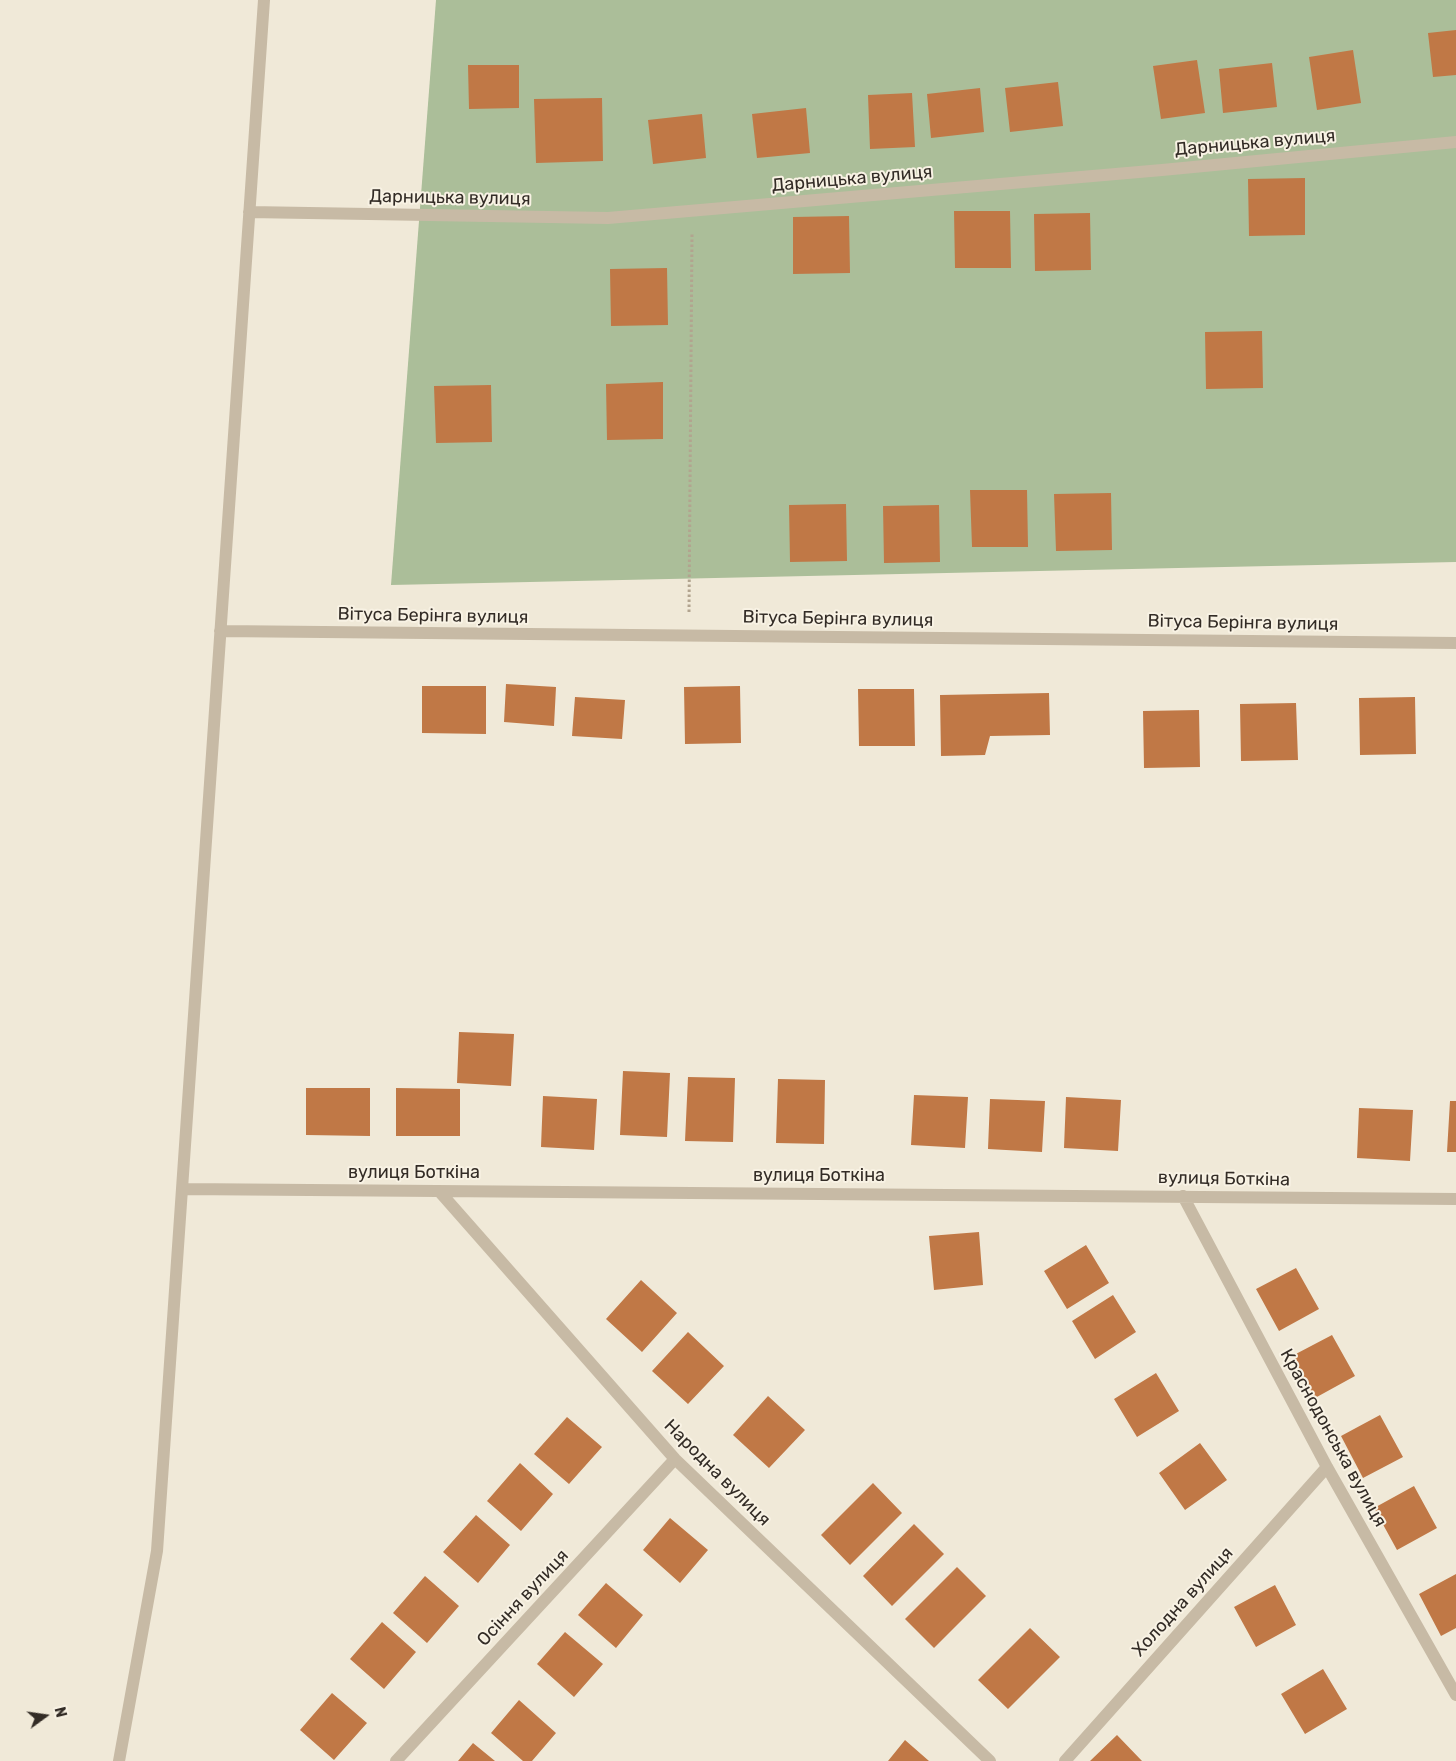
<!DOCTYPE html>
<meta charset="utf-8">
<style>
body{margin:0}
#map{position:relative;width:1456px;height:1761px;overflow:hidden;background:#f0e9d8;font-family:Rubik,sans-serif}
canvas{display:block}
.north{position:absolute;left:20px;top:1691px;width:50px;height:50px;-webkit-text-stroke:4px #f8f2e4;paint-order:stroke;rotate:76deg;font-size:14px;font-weight:700;line-height:20px;text-align:center;color:#332c26}
.north::after{content:'';display:block;margin:auto;width:18px;height:22px;background:#332c26;clip-path:polygon(50% 0,100% 100%,50% 72%,0 100%)}
</style>
<div id="map">
<canvas width="1456" height="1761"></canvas>
<div class="north">N</div>
</div>
<script>
const ctx = document.querySelector('canvas').getContext('2d');
ctx.lineJoin = 'round';
function paint(path, color) { ctx.fillStyle = color; ctx.fill(path, 'evenodd'); }
function strokePath(path, color, width, dash) { ctx.strokeStyle = color; ctx.lineWidth = width; ctx.lineCap = dash ? 'butt' : 'round'; ctx.setLineDash(dash || []); ctx.stroke(path); }
function label(font, color, halo, rows, align = 'center') {
  ctx.font = font + ' Rubik,sans-serif'; ctx.lineWidth = 4; ctx.setLineDash([]); ctx.textBaseline = 'middle'; ctx.strokeStyle = halo; ctx.fillStyle = color; for (const [text, x, y, turn = 0] of rows) {
    ctx.save(); ctx.translate(x, y); ctx.rotate((+turn || 0) * Math.PI / 180); ctx.textAlign = isNaN(turn) ? turn : align; if (halo) ctx.strokeText(text, 0, 0); ctx.fillText(text, 0, 0); ctx.restore();
  }
}
paint(new Path2D(`
 M 436,0 L 1456,0 L 1456,562 L 391,585 Z`), '#abbe99');
paint(new Path2D(`
 M 1456,30 L 1456,75 L 1433,77 L 1428,33 Z
 M 1353,50 L 1361,103 L 1317,110 L 1309,57 Z
 M 1197,60 L 1205,113 L 1161,119 L 1153,66 Z
 M 1272,63 L 1277,107 L 1223,113 L 1219,69 Z
 M 468,65 L 519,65 L 519,108 L 469,109 Z
 M 1058,82 L 1063,126 L 1010,132 L 1005,88 Z
 M 980,88 L 984,132 L 931,138 L 927,94 Z
 M 912,93 L 915,147 L 870,149 L 868,95 Z
 M 602,98 L 603,161 L 536,163 L 534,99 Z
 M 806,108 L 810,153 L 757,158 L 752,114 Z
 M 702,114 L 706,158 L 653,164 L 648,120 Z
 M 1305,178 L 1305,235 L 1249,236 L 1248,179 Z
 M 954,211 L 1010,211 L 1011,268 L 955,268 Z
 M 1090,213 L 1091,270 L 1035,271 L 1034,214 Z
 M 849,216 L 850,273 L 793,274 L 793,217 Z
 M 667,268 L 668,325 L 611,326 L 610,269 Z
 M 1262,331 L 1263,388 L 1206,389 L 1205,332 Z
 M 663,382 L 663,439 L 607,440 L 606,384 Z
 M 491,385 L 492,442 L 436,443 L 434,386 Z
 M 970,490 L 1027,490 L 1028,547 L 972,547 Z
 M 1111,493 L 1112,550 L 1056,551 L 1054,494 Z
 M 846,504 L 847,561 L 790,562 L 789,505 Z
 M 939,505 L 940,562 L 884,563 L 883,506 Z
 M 506,684 L 556,687 L 554,726 L 504,722 Z
 M 422,686 L 486,686 L 486,734 L 422,733 Z
 M 740,686 L 741,743 L 685,744 L 684,687 Z
 M 858,689 L 914,689 L 915,746 L 859,746 Z
 M 1049,693 L 1050,735 L 990,736 L 985,755 L 941,756 L 940,695 Z
 M 575,697 L 625,700 L 622,739 L 572,736 Z
 M 1415,697 L 1416,754 L 1360,755 L 1359,698 Z
 M 1296,703 L 1298,760 L 1241,761 L 1240,704 Z
 M 1199,710 L 1200,767 L 1144,768 L 1143,711 Z
 M 459,1032 L 514,1034 L 511,1086 L 457,1083 Z
 M 623,1071 L 670,1073 L 667,1137 L 620,1135 Z
 M 688,1077 L 735,1078 L 733,1142 L 685,1141 Z
 M 778,1079 L 825,1080 L 824,1144 L 776,1143 Z
 M 306,1088 L 370,1088 L 370,1136 L 306,1135 Z
 M 396,1088 L 460,1089 L 460,1136 L 396,1136 Z
 M 914,1095 L 968,1097 L 965,1148 L 911,1145 Z
 M 543,1096 L 597,1099 L 594,1150 L 541,1147 Z
 M 1066,1097 L 1121,1100 L 1118,1151 L 1064,1148 Z
 M 990,1099 L 1045,1101 L 1042,1152 L 988,1149 Z
 M 1450,1101 L 1456,1101 L 1456,1152 L 1447,1152 Z
 M 1359,1108 L 1413,1110 L 1410,1161 L 1357,1158 Z
 M 979,1232 L 983,1285 L 934,1290 L 929,1236 Z
 M 1086,1245 L 1109,1283 L 1067,1309 L 1044,1271 Z
 M 1296,1268 L 1319,1309 L 1279,1331 L 1256,1289 Z
 M 641,1280 L 677,1313 L 642,1352 L 606,1319 Z
 M 1113,1295 L 1136,1332 L 1095,1359 L 1072,1321 Z
 M 688,1332 L 724,1366 L 688,1404 L 652,1371 Z
 M 1332,1335 L 1355,1376 L 1315,1398 L 1292,1356 Z
 M 1156,1373 L 1179,1411 L 1137,1437 L 1114,1399 Z
 M 768,1396 L 805,1430 L 769,1468 L 733,1435 Z
 M 1380,1415 L 1403,1457 L 1363,1478 L 1341,1436 Z
 M 567,1417 L 602,1447 L 569,1484 L 534,1454 Z
 M 1200,1443 L 1227,1480 L 1185,1510 L 1159,1473 Z
 M 520,1463 L 553,1494 L 521,1531 L 487,1501 Z
 M 873,1483 L 902,1513 L 850,1565 L 821,1535 Z
 M 1414,1486 L 1437,1528 L 1397,1550 L 1374,1508 Z
 M 476,1515 L 510,1545 L 478,1583 L 443,1552 Z
 M 670,1518 L 708,1550 L 680,1583 L 643,1550 Z
 M 914,1524 L 944,1554 L 892,1606 L 863,1576 Z
 M 957,1567 L 986,1596 L 934,1648 L 905,1619 Z
 M 1456,1574 L 1456,1628 L 1441,1636 L 1419,1594 Z
 M 425,1576 L 459,1606 L 427,1643 L 393,1613 Z
 M 606,1583 L 643,1615 L 616,1648 L 578,1615 Z
 M 1275,1585 L 1296,1625 L 1256,1647 L 1234,1607 Z
 M 382,1622 L 416,1652 L 384,1689 L 350,1659 Z
 M 1030,1628 L 1060,1657 L 1008,1709 L 978,1680 Z
 M 565,1632 L 603,1664 L 574,1697 L 537,1664 Z
 M 1323,1669 L 1347,1709 L 1305,1734 L 1281,1694 Z
 M 332,1693 L 367,1723 L 334,1760 L 300,1730 Z
 M 519,1700 L 556,1733 L 532,1761 L 523,1761 L 491,1733 Z
 M 1117,1735 L 1142,1761 L 1090,1761 Z
 M 905,1740 L 929,1761 L 888,1761 Z
 M 473,1743 L 495,1761 L 458,1761 Z`), '#c07846');
strokePath(new Path2D(`
 M 689,612 L 692,234`), '#b2a48f', 3, [2.5, 2.5]);
strokePath(new Path2D(`
 M 249,212 L 608,218 L 1162,170 L 1456,142
 M 220,631 L 1456,643
 M 182,1189 L 1456,1199
 M 439,1191 L 675,1459 L 990,1761
 M 1183,1196 L 1327,1467 L 1456,1695
 M 119,1761 L 157,1551 L 264,0
 M 396,1761 L 675,1459
 M 1065,1761 L 1327,1467`), '#c7baa5', 12);
label('18px', '#332c26', '#f8f2e4', [
 ["Дарницька вулиця",1255,143,-5],
 ["Дарницька вулиця",852,179,-5],
 ["Дарницька вулиця",450,198,1],
 ["Вітуса Берінга вулиця",433,616,1],
 ["Вітуса Берінга вулиця",838,619,1],
 ["Вітуса Берінга вулиця",1243,623,1],
 ["вулиця Боткіна",414,1173],
 ["вулиця Боткіна",819,1176],
 ["вулиця Боткіна",1224,1179,1],
 ["Краснодонська вулиця",1333,1438,61],
 ["Народна вулиця",717,1473,45],
 ["Осіння вулиця",523,1598,-47],
 ["Холодна вулиця",1183,1602,-48]
]);
</script>
